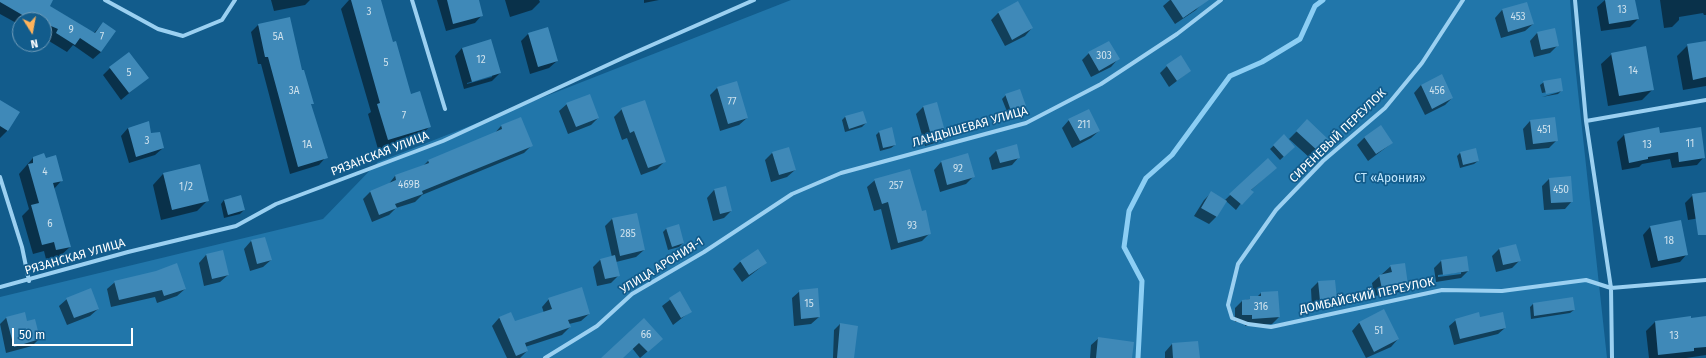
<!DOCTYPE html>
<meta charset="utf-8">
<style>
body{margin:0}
#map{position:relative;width:1706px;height:358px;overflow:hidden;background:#125c8c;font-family:"Fira Sans",sans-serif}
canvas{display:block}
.north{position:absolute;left:12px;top:12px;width:40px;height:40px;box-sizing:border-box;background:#125c8c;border:1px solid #719dba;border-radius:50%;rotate:169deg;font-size:11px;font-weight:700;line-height:16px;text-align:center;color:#fff}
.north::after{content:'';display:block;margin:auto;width:14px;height:18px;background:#ffb35b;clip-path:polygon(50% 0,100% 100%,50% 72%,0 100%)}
.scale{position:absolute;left:12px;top:328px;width:121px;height:18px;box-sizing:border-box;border:2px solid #fff;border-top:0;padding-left:5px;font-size:12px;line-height:14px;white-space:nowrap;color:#fff;-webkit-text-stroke:3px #125c8c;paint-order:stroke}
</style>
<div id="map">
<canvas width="1706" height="358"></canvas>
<div class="north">N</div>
<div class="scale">50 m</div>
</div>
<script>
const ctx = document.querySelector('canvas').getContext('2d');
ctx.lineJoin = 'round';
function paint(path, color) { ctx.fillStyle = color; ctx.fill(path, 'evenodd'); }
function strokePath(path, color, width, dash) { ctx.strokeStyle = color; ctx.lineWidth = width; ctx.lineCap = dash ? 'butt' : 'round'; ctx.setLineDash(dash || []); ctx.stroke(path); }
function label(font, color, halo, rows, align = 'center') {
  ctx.font = font + ' "Fira Sans",sans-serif'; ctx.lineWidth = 3.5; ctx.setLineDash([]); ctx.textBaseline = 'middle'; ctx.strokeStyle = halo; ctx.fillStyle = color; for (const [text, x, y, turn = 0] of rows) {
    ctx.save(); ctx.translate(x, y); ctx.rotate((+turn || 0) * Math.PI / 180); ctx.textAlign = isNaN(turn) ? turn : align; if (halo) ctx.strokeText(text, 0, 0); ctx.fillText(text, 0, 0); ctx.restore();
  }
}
paint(new Path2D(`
 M 791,0 L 1570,0 L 1574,55 L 1607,358 L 0,358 L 0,297 L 323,219 L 378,162 Z`), '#2176aa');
paint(new Path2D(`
 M 0,0 L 52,0 L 49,6 L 94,33 L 103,23 L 101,52 L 93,59 L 73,45 L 67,52 L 44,38 L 44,20 L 20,20 L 20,25 L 0,14 Z
 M 271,0 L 310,0 L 305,5 L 274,11 Z
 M 349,0 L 380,0 L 392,44 L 410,95 L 429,127 L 420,137 L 378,149 L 368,114 L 371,112 L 341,9 Z
 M 437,0 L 478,0 L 482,15 L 475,23 L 446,31 Z
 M 505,0 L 539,0 L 540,2 L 532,10 L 510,17 Z
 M 644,0 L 659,0 L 644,3 Z
 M 1170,0 L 1205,0 L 1196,10 L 1175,24 L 1163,6 Z
 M 1605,0 L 1634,0 L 1638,19 L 1630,27 L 1601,31 L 1597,7 Z
 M 1660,0 L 1706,0 L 1706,15 L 1704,15 L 1703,13 L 1679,17 L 1679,20 L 1672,27 L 1664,28 Z
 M 1018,2 L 1032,28 L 1025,36 L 1005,46 L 991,20 L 998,13 Z
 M 1526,3 L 1533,24 L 1525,31 L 1501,38 L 1495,18 L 1502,10 Z
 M 258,25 L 301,72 L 312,103 L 310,106 L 326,157 L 319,165 L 290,174 L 261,64 L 258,64 L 251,32 Z
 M 1537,33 L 1557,46 L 1550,53 L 1534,57 L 1530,41 Z
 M 528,34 L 557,61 L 549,68 L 530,74 L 521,41 Z
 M 1706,42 L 1706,86 L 1683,90 L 1677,56 L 1688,45 Z
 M 462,48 L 500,73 L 492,81 L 464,89 L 455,56 ZM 492,75 L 492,77 L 467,84 L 467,83 Z
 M 1089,53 L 1118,59 L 1111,67 L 1091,77 L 1082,60 Z
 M 1612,54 L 1653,89 L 1642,100 L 1608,106 L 1601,64 Z
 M 1167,66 L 1190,71 L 1169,87 L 1160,73 Z
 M 110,68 L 147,78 L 121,100 L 103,75 Z
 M 1544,82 L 1562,90 L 1558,94 L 1542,97 L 1559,92 L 1559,90 L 1542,93 L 1540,85 Z
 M 1421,85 L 1452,98 L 1445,105 L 1425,115 L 1414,93 Z
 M 717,88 L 747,118 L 739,125 L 720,131 L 710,95 Z
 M 1006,95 L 1025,106 L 1021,109 L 1008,114 L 1002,99 Z
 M 0,101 L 19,112 L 7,131 L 0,138 Z
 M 936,103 L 945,134 L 938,142 L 925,146 L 916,114 L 923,107 Z
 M 567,104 L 598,118 L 591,125 L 568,134 L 559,111 Z
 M 622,109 L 665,161 L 657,169 L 641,175 L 627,138 L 622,140 L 614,117 Z
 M 845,117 L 866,123 L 862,127 L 845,132 L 842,120 Z
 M 520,118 L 531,146 L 524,153 L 422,195 L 415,202 L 396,208 L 389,215 L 372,222 L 363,199 L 370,192 L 388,185 L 395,176 L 423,166 L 428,161 L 494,134 L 501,126 Z
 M 1069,120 L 1099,131 L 1091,138 L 1072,148 L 1062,128 Z
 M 1530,121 L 1557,140 L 1549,148 L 1526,150 L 1523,129 Z
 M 128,128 L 151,134 L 163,148 L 155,155 L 129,163 L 121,136 Z
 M 1300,128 L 1328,140 L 1310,158 L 1289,139 Z
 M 879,132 L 895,145 L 891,148 L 880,151 L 876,135 Z
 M 1659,134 L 1704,157 L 1697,165 L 1672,168 L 1670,159 L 1642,164 L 1639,167 L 1622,170 L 1617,142 L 1624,135 Z
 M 1284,136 L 1294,147 L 1280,160 L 1270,149 Z
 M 1365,137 L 1392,143 L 1368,161 L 1357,145 Z
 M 996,151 L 1019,157 L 1012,165 L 992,170 L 989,158 Z
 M 772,153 L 795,170 L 787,177 L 771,182 L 765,160 Z
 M 1460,153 L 1478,161 L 1474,164 L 1460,168 L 1457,156 Z
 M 967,155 L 974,176 L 966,184 L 940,192 L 934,170 L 941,162 Z
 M 33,158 L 62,180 L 54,189 L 70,247 L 60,256 L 46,259 L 44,251 L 33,254 L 22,216 L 29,209 L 19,174 Z
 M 1268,159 L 1270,173 L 1250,191 L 1236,210 L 1226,201 L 1216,217 L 1209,224 L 1194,216 L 1204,200 L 1211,193 L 1225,200 Z
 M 163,174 L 208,200 L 197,211 L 161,220 L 153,185 Z
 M 1549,179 L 1572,201 L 1565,209 L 1544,210 L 1542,186 Z
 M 875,180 L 922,213 L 930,233 L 922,241 L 891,250 L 881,209 L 874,211 L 867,187 Z
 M 725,187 L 731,211 L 724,218 L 713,221 L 707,198 L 714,190 Z
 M 1706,193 L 1706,217 L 1688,220 L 1685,203 L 1693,195 Z
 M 224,200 L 244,210 L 240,214 L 224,218 L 221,204 Z
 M 612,219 L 644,250 L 636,257 L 616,262 L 619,275 L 611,283 L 597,286 L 593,267 L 600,260 L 612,257 L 605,226 Z
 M 1650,227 L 1687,254 L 1680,262 L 1651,268 L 1643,235 Z
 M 667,228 L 683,243 L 679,247 L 668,250 L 663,232 Z
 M 251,241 L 271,260 L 263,267 L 250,271 L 244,249 Z
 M 1499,249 L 1519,261 L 1512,268 L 1496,272 L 1492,256 Z
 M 222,252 L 228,275 L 220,282 L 204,286 L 199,263 L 206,255 Z
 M 1466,257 L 1468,271 L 1461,278 L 1436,282 L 1434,268 L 1441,261 ZM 1461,272 L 1461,274 L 1438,277 L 1438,275 Z
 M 740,262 L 766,263 L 742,282 L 733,269 Z
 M 1391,266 L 1407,285 L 1400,292 L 1374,296 L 1372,283 Z
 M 115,282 L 185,289 L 177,296 L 157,303 L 155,297 L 111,307 L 107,289 Z
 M 1318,282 L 1335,299 L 1328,306 L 1312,308 L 1311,289 Z
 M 800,291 L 819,317 L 811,324 L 794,326 L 792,298 Z
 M 679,293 L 691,311 L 673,325 L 662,306 Z
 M 1261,293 L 1279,317 L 1272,324 L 1245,326 L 1245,322 L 1235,322 L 1235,308 L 1242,301 L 1257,297 Z
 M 67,299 L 98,309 L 90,316 L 67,325 L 59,306 Z
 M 549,299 L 589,314 L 581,321 L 569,324 L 570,327 L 562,335 L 525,347 L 527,351 L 520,358 L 507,358 L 492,326 L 499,318 L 510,313 L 514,323 L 544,313 L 542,307 Z
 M 1533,304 L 1574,310 L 1570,313 L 1531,319 L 1530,307 Z
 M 1384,311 L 1398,339 L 1391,347 L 1366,358 L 1352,331 L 1359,323 Z
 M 24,313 L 26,323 L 39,339 L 32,346 L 6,353 L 0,324 L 6,318 Z
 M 1706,317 L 1706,355 L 1686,358 L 1649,358 L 1646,331 L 1655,322 Z
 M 1480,318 L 1505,328 L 1498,334 L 1454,345 L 1449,326 L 1456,320 Z
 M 644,319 L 655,345 L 640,358 L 632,348 L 622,358 L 602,358 Z
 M 840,324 L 853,358 L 833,358 L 834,330 Z
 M 1099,338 L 1131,358 L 1090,358 L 1091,345 Z
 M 1172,344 L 1199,358 L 1165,358 L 1165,352 Z`), '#0007');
strokePath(new Path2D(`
 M 1138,358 L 1142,281 L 1124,247 L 1129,211 L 1146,178 L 1172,155 L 1230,76 L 1262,62 L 1300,39 L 1315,6 L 1323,0`), '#8ccef4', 5);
paint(new Path2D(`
 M 0,0 L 53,0 L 50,6 L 95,33 L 103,22 L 116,31 L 101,52 L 80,38 L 75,45 L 56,33 L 58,29 L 44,23 L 44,20 L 31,20 L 0,2 Z
 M 351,0 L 381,0 L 393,42 L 396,41 L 411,94 L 420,91 L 431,127 L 388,140 L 377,104 L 380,103 Z
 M 447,0 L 479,0 L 483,16 L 453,24 Z
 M 1171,0 L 1209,0 L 1183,18 Z
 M 1605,0 L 1635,0 L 1639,19 L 1609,24 Z
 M 1018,1 L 1033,28 L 1012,40 L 998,12 Z
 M 1527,2 L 1534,24 L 1508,32 L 1502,9 Z
 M 290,17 L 302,70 L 304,70 L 314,104 L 311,104 L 328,158 L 298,167 L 268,57 L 265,57 L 258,24 Z
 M 548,27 L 558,61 L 538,67 L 528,33 Z
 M 1555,28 L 1559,46 L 1541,50 L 1537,32 Z
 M 491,39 L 501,73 L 472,82 L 462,48 Z
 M 1109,41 L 1120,59 L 1099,71 L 1088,52 Z
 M 1706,41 L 1706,77 L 1693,80 L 1687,44 Z
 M 1646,46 L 1654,90 L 1619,96 L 1611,53 Z
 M 129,52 L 149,78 L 129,93 L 109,67 Z
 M 1181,55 L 1191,71 L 1177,81 L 1166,65 Z
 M 1442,74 L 1453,98 L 1432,109 L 1421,85 Z
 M 1561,78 L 1563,91 L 1546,94 L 1543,81 Z
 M 737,81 L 748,118 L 728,124 L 717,87 Z
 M 1020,89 L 1026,106 L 1011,111 L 1005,94 Z
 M 590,94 L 599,118 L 576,127 L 566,103 Z
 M 0,100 L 20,112 L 8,131 L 0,126 Z
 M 645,100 L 666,162 L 648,168 L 634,131 L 630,133 L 621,108 Z
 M 937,102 L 946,135 L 932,139 L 923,106 Z
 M 1089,109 L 1100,131 L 1080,141 L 1068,119 Z
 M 863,111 L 867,123 L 849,129 L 845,116 Z
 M 521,117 L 533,146 L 422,191 L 423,194 L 395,204 L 397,208 L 379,215 L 370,191 L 396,180 L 395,175 L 429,163 L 428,160 L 502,129 L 501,125 Z
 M 1555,117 L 1558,141 L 1533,144 L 1530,120 Z
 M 1307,119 L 1329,140 L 1319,152 L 1296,131 Z
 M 149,121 L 151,133 L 160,132 L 164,148 L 136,157 L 128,128 Z
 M 1381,125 L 1393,143 L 1376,154 L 1364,137 Z
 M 892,127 L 896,145 L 883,148 L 879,131 Z
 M 1659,127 L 1660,133 L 1701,127 L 1705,158 L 1679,162 L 1678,152 L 1648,157 L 1648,159 L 1629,163 L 1624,134 Z
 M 1284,134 L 1295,147 L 1284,157 L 1273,145 Z
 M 1017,144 L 1020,158 L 1000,163 L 996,150 Z
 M 789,147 L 796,170 L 779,175 L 772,152 Z
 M 1476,148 L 1479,161 L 1463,165 L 1460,152 Z
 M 44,153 L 46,158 L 56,155 L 63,181 L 53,183 L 71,247 L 56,250 L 54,242 L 42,245 L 31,205 L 39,203 L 28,164 L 33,163 L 33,157 Z
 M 968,153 L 975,177 L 947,185 L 941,161 Z
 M 1268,158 L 1277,168 L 1251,190 L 1254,192 L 1242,205 L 1229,194 Z
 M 200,164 L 209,201 L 172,210 L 163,173 Z
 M 910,169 L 922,211 L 926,210 L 931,234 L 898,243 L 888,202 L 882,204 L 874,179 Z
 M 1571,176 L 1573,202 L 1551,203 L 1549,178 Z
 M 726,186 L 732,211 L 720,214 L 714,189 Z
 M 1211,191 L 1227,201 L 1217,217 L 1201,208 Z
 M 1706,192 L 1706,235 L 1698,235 L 1692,194 Z
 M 241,195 L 245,210 L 228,215 L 224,200 Z
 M 637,213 L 645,250 L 620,256 L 612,218 Z
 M 1681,220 L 1688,255 L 1658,261 L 1650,226 Z
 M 679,224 L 684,243 L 672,247 L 666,228 Z
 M 265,237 L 272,260 L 257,264 L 251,240 Z
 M 1516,244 L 1521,261 L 1503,265 L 1499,248 Z
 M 758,249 L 767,263 L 749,275 L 740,261 Z
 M 223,250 L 229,275 L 212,279 L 206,254 Z
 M 615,255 L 620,276 L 605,279 L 600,259 Z
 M 1467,256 L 1469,271 L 1443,275 L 1441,260 Z
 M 177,263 L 186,289 L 164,296 L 162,290 L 119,300 L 114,281 L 156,271 Z
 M 1405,263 L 1408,285 L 1382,289 L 1379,275 L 1392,272 L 1390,265 Z
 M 1335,280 L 1337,299 L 1320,301 L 1318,281 Z
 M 582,287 L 590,314 L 568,320 L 571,327 L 525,343 L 528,351 L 516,356 L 499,317 L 511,312 L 515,321 L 552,309 L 548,298 Z
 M 91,288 L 99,309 L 74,318 L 66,298 Z
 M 818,288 L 820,317 L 801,319 L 799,290 Z
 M 680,291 L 692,312 L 681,318 L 669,298 Z
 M 1278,291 L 1280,317 L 1252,319 L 1252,315 L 1242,315 L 1242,300 L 1250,299 L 1250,296 L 1261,296 L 1261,292 Z
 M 1573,297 L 1575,310 L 1534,316 L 1533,303 Z
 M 1384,309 L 1399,339 L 1374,352 L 1359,322 Z
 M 25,312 L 27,321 L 35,319 L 40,339 L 14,347 L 6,317 Z
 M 1479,312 L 1480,317 L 1503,312 L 1506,328 L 1460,339 L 1455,319 Z
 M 1691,316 L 1691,318 L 1706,316 L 1706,347 L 1694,348 L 1694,351 L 1658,355 L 1655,321 Z
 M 644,318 L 663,339 L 648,352 L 639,343 L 623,358 L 601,358 Z
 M 840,323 L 858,326 L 854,358 L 837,358 Z
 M 1098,337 L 1134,342 L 1132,358 L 1096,358 Z
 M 1198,341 L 1200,358 L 1173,358 L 1172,343 Z`), '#3f89b8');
strokePath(new Path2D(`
 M 105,0 L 158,29 L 183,36 L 222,20 L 235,0
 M 412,0 L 445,109
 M 1463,0 L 1422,63 L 1385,108 L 1323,161 L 1276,210 L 1238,264 L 1228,305 L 1232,318 L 1248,324 L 1271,327 L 1442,290 L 1502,291 L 1586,280 L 1611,288 L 1706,280
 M 1575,0 L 1586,121 L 1611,288 L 1612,358
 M 1586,121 L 1706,100
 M 0,177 L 22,247 L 29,281
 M 0,287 L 128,252 L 236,226 L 276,204 L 443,141 L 627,56 L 754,0
 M 545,358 L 597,326 L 632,294 L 704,252 L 792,194 L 841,173 L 1026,123 L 1101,84 L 1177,34 L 1221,0`), '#9bd0f1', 4);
label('10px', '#cfe2ed', null, [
 ["13",1622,10],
 ["3",369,12],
 ["453",1518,17],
 ["9",71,30],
 ["7",102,37],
 ["5А",278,37],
 ["303",1104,56],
 ["12",481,60],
 ["5",386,63],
 ["14",1633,71],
 ["5",129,73],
 ["3А",294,91],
 ["456",1437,91],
 ["77",732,102],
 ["7",404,116],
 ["211",1084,125],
 ["451",1544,130],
 ["3",147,141],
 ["11",1690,144],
 ["1А",307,145],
 ["13",1647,145],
 ["92",958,169],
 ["4",45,172],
 ["469В",409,185],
 ["257",896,186],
 ["1/2",186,187],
 ["450",1561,190],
 ["6",50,224],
 ["93",912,226],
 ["285",628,234],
 ["18",1669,241],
 ["15",809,304],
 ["316",1261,307],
 ["51",1379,331],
 ["66",646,335],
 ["13",1674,336]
]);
label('12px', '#fff', '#125c8c', [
 ["ЛАНДЫШЕВАЯ УЛИЦА",970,127,-16],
 ["СИРЕНЕВЫЙ ПЕРЕУЛОК",1338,136,-44],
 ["РЯЗАНСКАЯ УЛИЦА",380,154,-21],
 ["РЯЗАНСКАЯ УЛИЦА",75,257,-16],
 ["УЛИЦА АРОНИЯ-1",662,266,-32],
 ["ДОМБАЙСКИЙ ПЕРЕУЛОК",1367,296,-12]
]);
label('12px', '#c1e6fc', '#125c8c', [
 ["СТ «Арония»",1390,179]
]);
</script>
